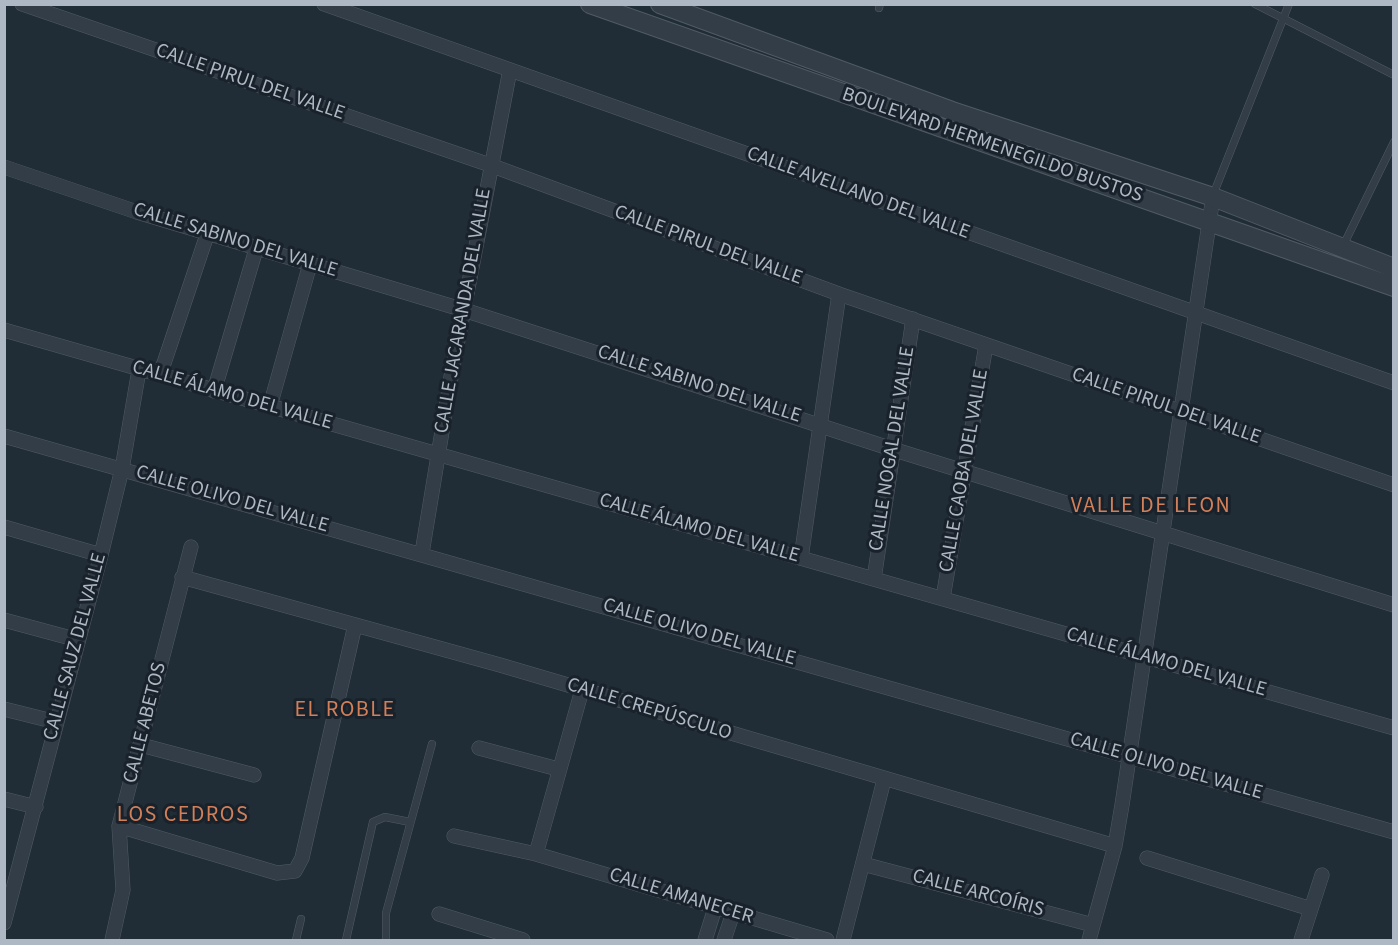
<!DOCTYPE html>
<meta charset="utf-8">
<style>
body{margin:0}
#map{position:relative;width:1398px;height:945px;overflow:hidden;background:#202c36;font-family:"Source Sans 3",sans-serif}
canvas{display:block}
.frame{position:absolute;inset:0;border:6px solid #adb8c4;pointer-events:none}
</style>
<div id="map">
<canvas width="1398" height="945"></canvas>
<div class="frame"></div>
</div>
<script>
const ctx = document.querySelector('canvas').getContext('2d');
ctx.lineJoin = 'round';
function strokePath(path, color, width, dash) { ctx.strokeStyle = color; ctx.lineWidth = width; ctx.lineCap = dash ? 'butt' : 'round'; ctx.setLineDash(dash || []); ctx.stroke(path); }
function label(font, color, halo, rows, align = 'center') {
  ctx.font = font + ' "Source Sans 3",sans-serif'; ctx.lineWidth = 6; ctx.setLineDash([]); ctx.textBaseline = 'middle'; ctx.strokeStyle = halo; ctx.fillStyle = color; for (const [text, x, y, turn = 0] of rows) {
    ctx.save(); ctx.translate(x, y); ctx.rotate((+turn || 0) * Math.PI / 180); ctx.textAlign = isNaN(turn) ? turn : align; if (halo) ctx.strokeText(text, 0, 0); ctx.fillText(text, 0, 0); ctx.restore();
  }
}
const service = new Path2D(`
 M 1255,4 L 1394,75
 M 879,8 L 880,4
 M 1213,195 L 1289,4
 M 1342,248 L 1394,142
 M 296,940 L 301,919
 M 346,940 L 373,822 L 385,817 L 410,822
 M 386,940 L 386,913 L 432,744`);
const minor = new Path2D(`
 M 22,4 L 490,165 L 839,294 L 1394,485
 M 324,4 L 1394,383
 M 4,167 L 137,212 L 464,310 L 892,449 L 1394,605
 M 4,330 L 1394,728
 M 160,375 L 208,232
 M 214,391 L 257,246
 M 270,406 L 310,264
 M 4,436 L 1394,832
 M 4,527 L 101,555
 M 422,553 L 452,371 L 510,70
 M 801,558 L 839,294
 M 182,577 L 500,665 L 1115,846
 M 874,579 L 913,319
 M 943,598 L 986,345
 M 4,620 L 78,640
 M 4,709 L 56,722
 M 141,745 L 254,775
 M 479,748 L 558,769
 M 4,799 L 36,807
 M 119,826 L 277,873 L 295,871 L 302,858 L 355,625
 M 454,836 L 536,854 L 827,940
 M 536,854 L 582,690
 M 1147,858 L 1311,909
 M 863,864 L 1093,925
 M 439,914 L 523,940
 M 4,923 L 101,555 L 122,469 L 139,370
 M 112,940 L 123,890 L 119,826 L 191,547
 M 705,940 L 715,908
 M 724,940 L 733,913
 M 843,940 L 884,780
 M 1089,940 L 1115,846 L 1122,805 L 1213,197
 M 1301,940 L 1322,875`);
const tertiary = new Path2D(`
 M 590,4 L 1394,287
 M 660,4 L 952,111 L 1213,197 L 1394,268`);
strokePath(service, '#505b65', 8);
strokePath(minor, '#505b65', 15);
strokePath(tertiary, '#505b65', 20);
strokePath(service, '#333d47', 7);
strokePath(minor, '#333d47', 14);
strokePath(tertiary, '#333d47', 18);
label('20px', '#adb8c4', '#19222b', [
 ["CALLE PIRUL DEL VALLE",250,83,19],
 ["BOULEVARD HERMENEGILDO BUSTOS",992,146,19],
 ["CALLE AVELLANO DEL VALLE",858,194,20],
 ["CALLE SABINO DEL VALLE",235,241,17],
 ["CALLE PIRUL DEL VALLE",708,246,20],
 ["CALLE JACARANDA DEL VALLE",464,311,-80],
 ["CALLE SABINO DEL VALLE",699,385,18],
 ["CALLE ÁLAMO DEL VALLE",232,396,16],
 ["CALLE PIRUL DEL VALLE",1166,407,19],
 ["CALLE NOGAL DEL VALLE",893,449,-81],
 ["CALLE CAOBA DEL VALLE",965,471,-80],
 ["CALLE OLIVO DEL VALLE",232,500,16],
 ["CALLE ÁLAMO DEL VALLE",699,529,16],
 ["CALLE OLIVO DEL VALLE",699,633,16],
 ["CALLE SAUZ DEL VALLE",76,647,-75],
 ["CALLE ÁLAMO DEL VALLE",1166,663,16],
 ["CALLE CREPÚSCULO",649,710,17],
 ["CALLE ABETOS",146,723,-76],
 ["CALLE OLIVO DEL VALLE",1166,767,16],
 ["CALLE ARCOÍRIS",978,894,15],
 ["CALLE AMANECER",681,897,17]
]);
ctx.letterSpacing = '1.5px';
label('22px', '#d2805a', '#19222b', [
 ["VALLE DE LEON",1151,507],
 ["EL ROBLE",345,711],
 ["LOS CEDROS",183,816]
]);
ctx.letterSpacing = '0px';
</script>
